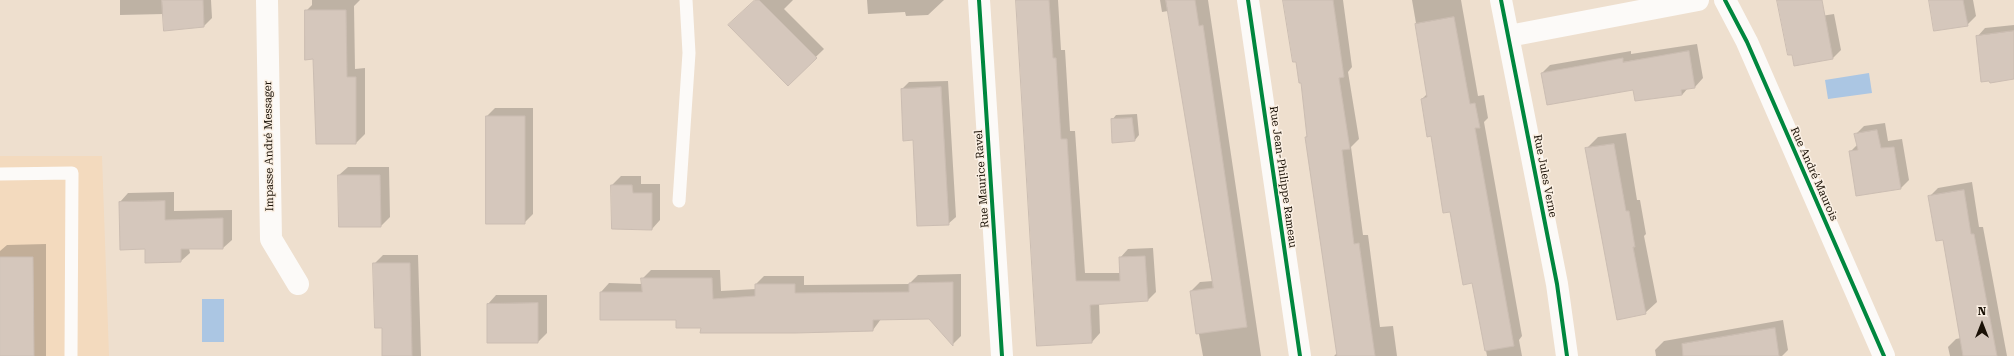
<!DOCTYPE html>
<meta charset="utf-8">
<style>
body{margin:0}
#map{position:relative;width:2014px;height:356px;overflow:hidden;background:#eedfce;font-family:"Roboto Serif",serif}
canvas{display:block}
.north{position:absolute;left:1962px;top:304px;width:40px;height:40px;-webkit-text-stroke:3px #fbf0e4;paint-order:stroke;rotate:0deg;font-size:11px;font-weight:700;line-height:16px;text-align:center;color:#1a1106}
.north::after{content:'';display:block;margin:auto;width:14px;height:18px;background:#1a1106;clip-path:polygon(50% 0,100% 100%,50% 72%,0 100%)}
</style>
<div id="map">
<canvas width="2014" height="356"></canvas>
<div class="north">N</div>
</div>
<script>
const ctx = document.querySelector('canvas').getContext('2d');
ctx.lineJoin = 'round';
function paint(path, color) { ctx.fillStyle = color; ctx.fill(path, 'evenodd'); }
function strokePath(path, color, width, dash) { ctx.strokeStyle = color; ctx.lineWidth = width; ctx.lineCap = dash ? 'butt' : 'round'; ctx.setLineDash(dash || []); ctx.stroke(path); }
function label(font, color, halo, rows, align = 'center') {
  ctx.font = font + ' "Roboto Serif",serif'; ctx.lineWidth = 3; ctx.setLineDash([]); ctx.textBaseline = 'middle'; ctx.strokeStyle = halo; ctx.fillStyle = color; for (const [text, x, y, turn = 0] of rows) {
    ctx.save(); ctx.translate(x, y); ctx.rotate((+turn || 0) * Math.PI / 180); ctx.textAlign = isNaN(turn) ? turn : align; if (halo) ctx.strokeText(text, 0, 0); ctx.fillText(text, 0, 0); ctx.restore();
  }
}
paint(new Path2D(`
 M 0,156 L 102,156 L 109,356 L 0,356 Z`), '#f3dabe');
paint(new Path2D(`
 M 1869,73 L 1872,93 L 1828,99 L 1825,80 Z
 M 202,299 L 224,299 L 224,342 L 202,342 Z`), '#abc6e3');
paint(new Path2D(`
 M 120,0 L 211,0 L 212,18 L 204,26 L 165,30 L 164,14 L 120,15 Z
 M 312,0 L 360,0 L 354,6 L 355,69 L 365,68 L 365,134 L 356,143 L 314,58 L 306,11 L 312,5 Z
 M 755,0 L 793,0 L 784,9 L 824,49 L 788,84 Z
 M 867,0 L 944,0 L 928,15 L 906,16 L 905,12 L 868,14 Z
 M 1017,0 L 1058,0 L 1061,50 L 1065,50 L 1070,131 L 1075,131 L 1085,273 L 1121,273 L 1120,258 L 1128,249 L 1153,248 L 1156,292 L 1148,300 L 1099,303 L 1100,333 L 1092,342 L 1038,345 Z
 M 1160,0 L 1208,0 L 1261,356 L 1203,356 L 1191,291 L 1200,282 L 1213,281 L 1168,11 L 1162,12 Z
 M 1284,0 L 1343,0 L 1352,67 L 1348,72 L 1359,139 L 1351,147 L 1363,235 L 1368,235 L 1380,327 L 1393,326 L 1397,356 L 1334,356 L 1337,353 L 1328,294 L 1321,231 L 1306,137 L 1308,135 L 1302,82 Z
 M 1412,0 L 1461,0 L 1478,96 L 1484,95 L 1488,118 L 1484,122 L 1522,336 L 1519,340 L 1522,356 L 1487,356 L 1473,282 L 1451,210 L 1422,99 L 1428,93 Z
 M 1778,0 L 1818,0 L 1821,16 L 1834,14 L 1841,50 L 1833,58 Z
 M 1930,0 L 1973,0 L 1976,16 L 1967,25 Z
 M 2014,25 L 2014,78 L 1977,37 L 1985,28 Z
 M 1697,44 L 1703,78 L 1695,87 L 1688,88 L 1682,95 L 1542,73 L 1550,65 L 1631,51 L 1631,54 Z
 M 948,81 L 956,217 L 948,224 L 914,139 L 902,89 L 909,82 Z
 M 495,108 L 533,108 L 533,214 L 524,223 L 487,116 Z
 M 1137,114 L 1139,135 L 1135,140 L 1112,120 L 1116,115 Z
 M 1885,123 L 1888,141 L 1902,139 L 1909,180 L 1901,188 L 1857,195 L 1850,152 L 1858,144 L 1856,134 L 1864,126 Z
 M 1626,133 L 1637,200 L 1640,200 L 1646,234 L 1644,236 L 1657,302 L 1645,313 L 1586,149 L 1598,137 Z
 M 348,167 L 389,167 L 390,217 L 381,226 L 339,175 Z
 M 621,176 L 641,176 L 641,184 L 660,184 L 660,220 L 652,229 L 612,185 Z
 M 1972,182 L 1979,227 L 1983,227 L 2007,356 L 1950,356 L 1948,347 L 1956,339 L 1961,338 L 1944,239 L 1929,197 L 1938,188 Z
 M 174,192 L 174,211 L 232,210 L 232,240 L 223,248 L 189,248 L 190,253 L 181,261 L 146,248 L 120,202 L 128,193 Z
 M 46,244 L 46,356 L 0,356 L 0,251 L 7,245 Z
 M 383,255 L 418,255 L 421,356 L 383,356 L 383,327 L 374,264 Z
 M 651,270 L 720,270 L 721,291 L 756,289 L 756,284 L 764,276 L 804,276 L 804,285 L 909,284 L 918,275 L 961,274 L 961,336 L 953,344 L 930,318 L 881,319 L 873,330 L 702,327 L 601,292 L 609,283 L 642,284 L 642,279 Z
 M 496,295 L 547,295 L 547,333 L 538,342 L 488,342 L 488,304 Z
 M 1783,320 L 1788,350 L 1782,356 L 1656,356 L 1655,350 L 1664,341 Z`), '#0003');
const building = new Path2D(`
 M 162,0 L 203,0 L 204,27 L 164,31 Z
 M 755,0 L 759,0 L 817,58 L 788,86 L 728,25 Z
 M 1016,0 L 1049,0 L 1053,58 L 1056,58 L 1061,139 L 1067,139 L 1076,281 L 1120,281 L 1119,257 L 1145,256 L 1148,301 L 1090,305 L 1092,343 L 1037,346 Z
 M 1166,0 L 1195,0 L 1199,26 L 1203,25 L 1247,327 L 1196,334 L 1190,291 L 1213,288 Z
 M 1283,0 L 1333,0 L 1344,77 L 1339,78 L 1350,149 L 1342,150 L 1354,244 L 1359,243 L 1375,356 L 1337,356 L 1305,137 L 1307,137 L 1301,83 L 1299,83 L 1296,62 L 1293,62 Z
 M 1777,0 L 1822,0 L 1833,59 L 1794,66 L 1792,55 L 1788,55 Z
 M 1929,0 L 1963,0 L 1968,26 L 1934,31 Z
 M 305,10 L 346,10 L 347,77 L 356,77 L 356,144 L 316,144 L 313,59 L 305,60 Z
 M 1454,17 L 1470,104 L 1475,103 L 1480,128 L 1475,128 L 1514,346 L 1485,351 L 1472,283 L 1463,285 L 1450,212 L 1443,213 L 1431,136 L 1427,137 L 1421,99 L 1427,97 L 1415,24 Z
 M 2014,31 L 2014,79 L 1990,83 L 1989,81 L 1981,82 L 1976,36 Z
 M 1689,51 L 1695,88 L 1681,90 L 1682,95 L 1635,101 L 1633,90 L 1547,105 L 1541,73 L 1623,58 L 1623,62 Z
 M 941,87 L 949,225 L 917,226 L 913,140 L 903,141 L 901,89 Z
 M 486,116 L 525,116 L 525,224 L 486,224 Z
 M 1132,118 L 1135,141 L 1112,143 L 1111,119 Z
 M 1877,130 L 1881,148 L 1894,147 L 1901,189 L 1856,196 L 1849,151 L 1858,150 L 1854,134 Z
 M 1614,144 L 1626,211 L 1629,211 L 1635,247 L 1633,247 L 1646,314 L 1617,320 L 1585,148 Z
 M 338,175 L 380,175 L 381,227 L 339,227 Z
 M 611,185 L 632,185 L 633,193 L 652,193 L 652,230 L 612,229 Z
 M 1964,190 L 1971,234 L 1974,234 L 1997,356 L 1963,356 L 1943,240 L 1936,241 L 1928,196 Z
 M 165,201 L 165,220 L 223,218 L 223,249 L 181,249 L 181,262 L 145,263 L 145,249 L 120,250 L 119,202 Z
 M 0,257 L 33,257 L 34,356 L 0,356 Z
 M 373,263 L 410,263 L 412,356 L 382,356 L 382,328 L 375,328 Z
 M 641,278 L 712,278 L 713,299 L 755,296 L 755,284 L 795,284 L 795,293 L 909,292 L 909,283 L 953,282 L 953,346 L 929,319 L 873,320 L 873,331 L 795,333 L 700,333 L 701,328 L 676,328 L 676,320 L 600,320 L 600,292 L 642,292 Z
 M 538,303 L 538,343 L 487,343 L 487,304 Z
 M 1775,328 L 1779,356 L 1683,356 L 1682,344 Z`);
paint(building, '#d5c7bc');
strokePath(building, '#cbbdb2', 1);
strokePath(new Path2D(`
 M 0,174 L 72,173 L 71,356
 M 679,201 L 689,53 L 686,0`), '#fcfaf8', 13);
strokePath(new Path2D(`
 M 267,0 L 271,239 L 298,284
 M 979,0 L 1002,356
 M 1248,0 L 1300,356
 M 1501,0 L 1557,284 L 1567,356
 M 1725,0 L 1747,42 L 1884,356
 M 1509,36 L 1698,0`), '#fcfaf8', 22);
strokePath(new Path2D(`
 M 979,0 L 1002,356
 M 1248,0 L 1300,356
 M 1501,0 L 1557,284 L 1567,356
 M 1725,0 L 1747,42 L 1884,356`), '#00873e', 4);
label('11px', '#1a1106', '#fbf0e4', [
 ["Impasse André Messager",269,146,-91],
 ["Rue André Maurois",1814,174,66],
 ["Rue Jules Verne",1545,176,79],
 ["Rue Jean-Philippe Rameau",1283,177,82],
 ["Rue Maurice Ravel",982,179,-94]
]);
</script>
